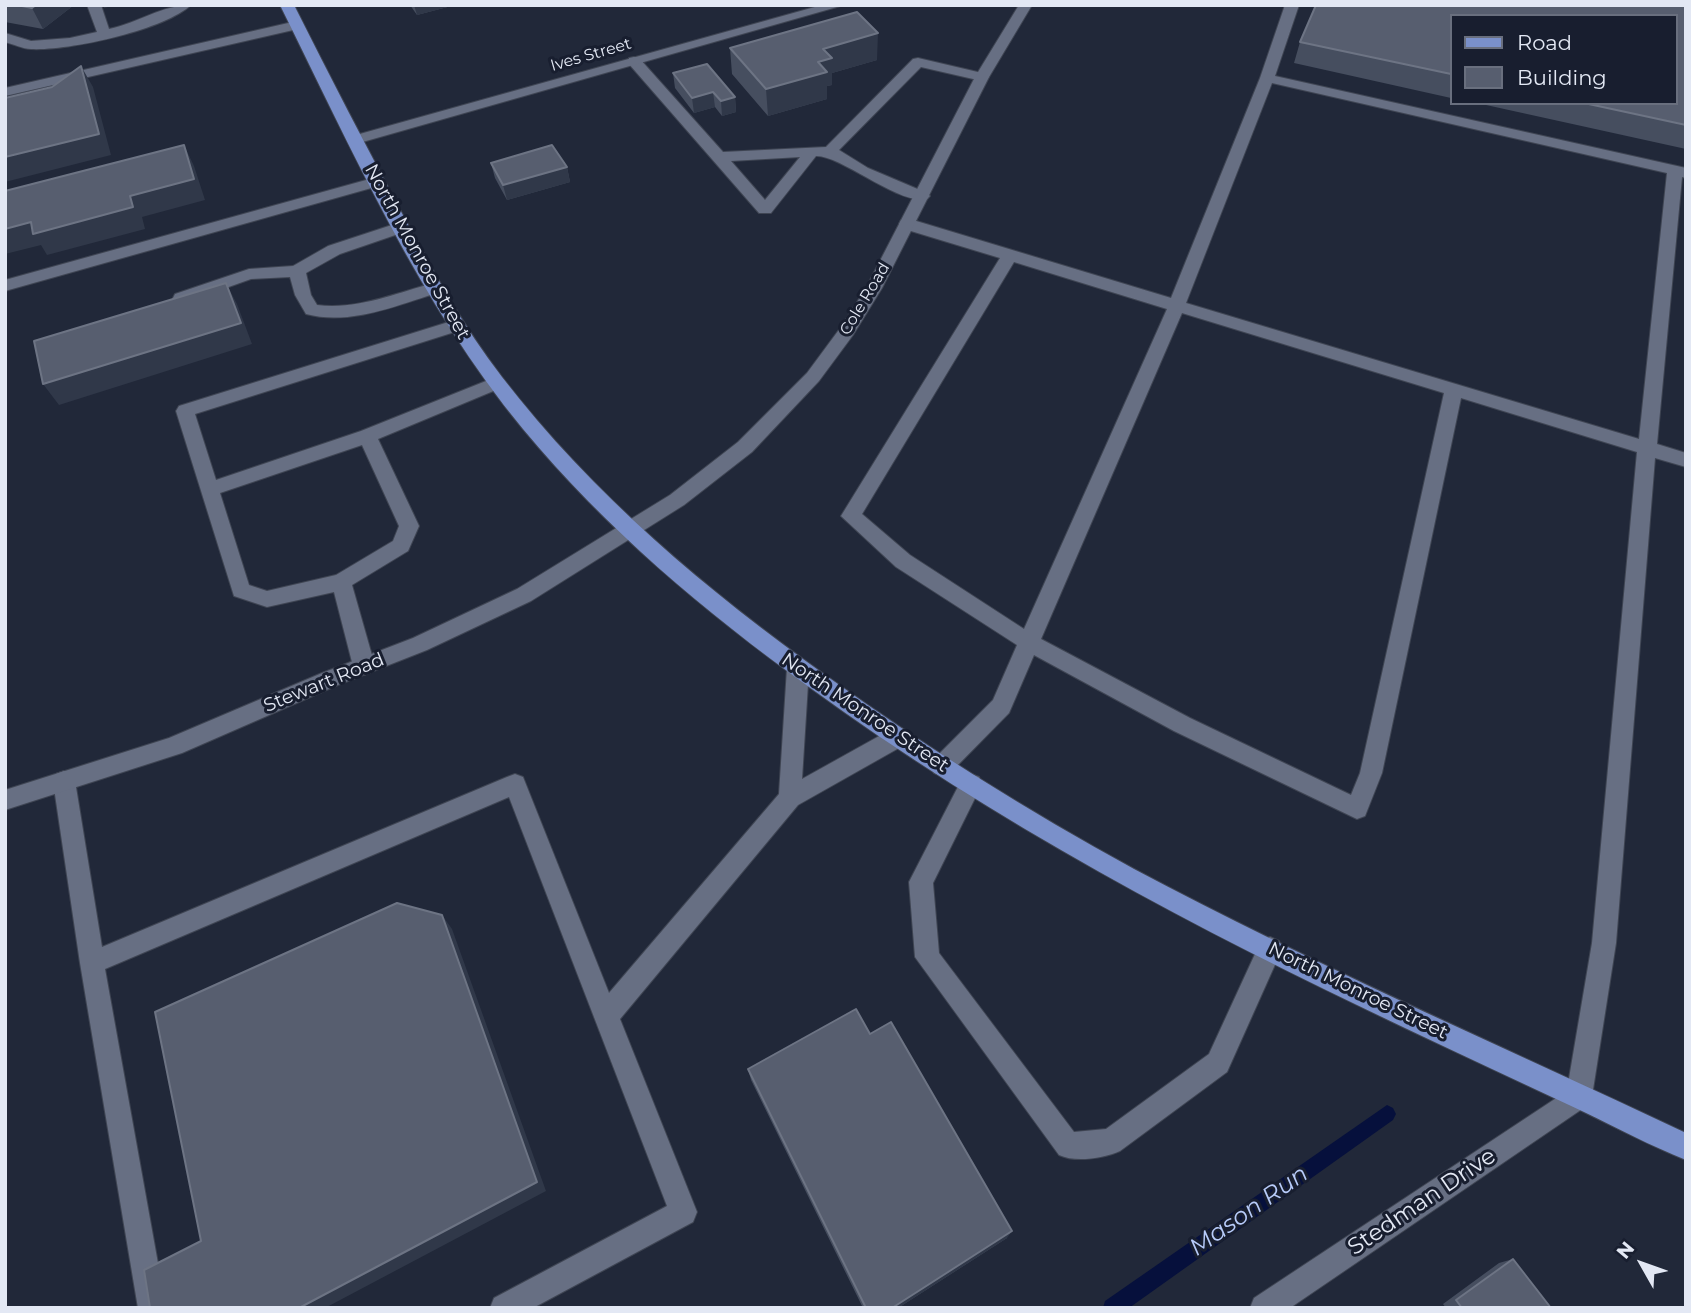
<!DOCTYPE html>
<style>
body{margin:0}
#map{position:relative;width:1691px;height:1313px;overflow:hidden;background:#212839;font-family:Montserrat,sans-serif}
canvas{display:block}
.frame{position:absolute;inset:0;border:7px solid #e3e8f4;pointer-events:none}
.legend{position:absolute;left:1450px;top:14px;width:228px;height:91px;box-sizing:border-box;background:#181e2f;border:2px solid #696f7e;margin:0;padding:9px 12px;list-style:none;font-size:21px;color:#e3e8f4}
.legend li{display:flex;align-items:center;gap:14px;height:35px}
.legend b{width:35px;border:2px solid #696f7e}
.north{position:absolute;left:1607px;top:1229px;width:70px;height:70px;-webkit-text-stroke:5px #181e2f;paint-order:stroke;rotate:310deg;font-size:19px;font-weight:700;line-height:28px;text-align:center;color:#e3e8f4}
.north::after{content:'';display:block;margin:auto;width:24px;height:32px;background:#e3e8f4;clip-path:polygon(50% 0,100% 100%,50% 72%,0 100%)}
</style>
<div id="map">
<canvas width="1691" height="1313"></canvas>
<div class="frame"></div>
<ul class="legend">
<li><b style="height:9px;background:#7a90ca"></b>Road</li>
<li><b style="height:19px;background:#575e6f"></b>Building</li>
</ul>
<div class="north">N</div>
</div>
<script>
const ctx = document.querySelector('canvas').getContext('2d');
ctx.lineJoin = 'round';
function paint(path, color) { ctx.fillStyle = color; ctx.fill(path, 'evenodd'); }
function strokePath(path, color, width, dash) { ctx.strokeStyle = color; ctx.lineWidth = width; ctx.lineCap = dash ? 'butt' : 'round'; ctx.setLineDash(dash || []); ctx.stroke(path); }
function label(font, color, halo, rows, align = 'center') {
  ctx.font = font + ' Montserrat,sans-serif'; ctx.lineWidth = 6; ctx.setLineDash([]); ctx.textBaseline = 'middle'; ctx.strokeStyle = halo; ctx.fillStyle = color; for (const [text, x, y, turn = 0] of rows) {
    ctx.save(); ctx.translate(x, y); ctx.rotate((+turn || 0) * Math.PI / 180); ctx.textAlign = isNaN(turn) ? turn : align; if (halo) ctx.strokeText(text, 0, 0); ctx.fillText(text, 0, 0); ctx.restore();
  }
}
paint(new Path2D(`
 M 1387,1105 L 1393,1108 L 1396,1114 L 1393,1120 L 1129,1308 L 1103,1308 L 1105,1301 Z`), '#06103c');
const lane = new Path2D(`
 M 87,5 L 101,5 L 109,29 C 138,23 162,5 191,5 C 164,30 69,51 31,49 C 23,49 13,44 5,42 L 5,33 L 31,41 L 70,38 L 97,32 Z
 M 1285,5 L 1299,5 L 1275,76 L 1686,168 L 1686,178 L 1682,177 L 1657,444 L 1686,453 L 1686,467 L 1655,458 L 1616,943 L 1592,1096 L 1588,1105 L 1579,1109 L 1570,1105 L 1566,1096 L 1592,943 L 1637,452 L 1461,398 L 1382,773 L 1365,816 L 1357,819 L 1174,731 L 1034,655 L 1009,713 L 950,773 L 942,776 L 934,773 L 931,766 L 934,759 L 993,700 L 1017,645 L 896,567 L 841,516 L 1000,258 L 901,228 L 899,224 L 901,220 L 913,220 L 1171,298 L 1260,78 ZM 1272,83 L 1667,173 L 1639,439 L 1186,303 ZM 1014,262 L 1167,309 L 1024,629 L 910,555 L 862,514 ZM 1182,313 L 1444,393 L 1360,773 L 1351,795 L 1190,718 L 1041,639 Z
 M 297,21 L 302,22 L 302,28 L 5,96 L 5,88 Z
 M 634,57 L 639,58 L 723,152 L 826,147 L 913,59 L 918,58 L 982,73 L 989,77 L 982,81 L 921,67 L 839,150 L 868,168 L 927,193 L 930,196 L 927,199 C 900,206 841,155 816,156 L 771,213 L 759,213 L 629,64 L 629,58 ZM 800,157 L 765,200 L 731,161 Z
 M 377,177 L 382,179 L 385,182 L 382,185 L 5,291 L 5,280 Z
 M 401,222 L 409,227 L 407,231 L 340,254 L 306,273 L 311,295 L 317,305 C 358,310 396,293 434,283 L 442,288 L 440,292 C 398,305 350,326 306,314 L 295,295 L 290,277 L 251,279 L 181,304 L 173,298 L 175,294 L 249,269 L 293,266 L 328,246 Z
 M 455,320 L 464,326 L 461,330 L 195,414 L 216,480 L 361,431 L 491,379 L 503,379 L 506,383 L 503,387 L 378,439 L 419,526 L 408,551 L 352,585 L 375,666 L 371,672 L 364,675 L 357,672 L 353,666 L 334,592 L 267,607 L 234,596 L 176,411 L 179,406 ZM 362,445 L 399,526 L 393,541 L 336,575 L 267,591 L 249,585 L 220,493 Z
 M 798,659 L 805,662 L 809,668 L 802,779 L 890,730 L 898,727 L 906,730 L 909,737 L 906,744 L 798,805 L 620,1019 L 697,1212 L 693,1222 L 533,1308 L 490,1308 L 494,1298 L 667,1206 L 509,797 L 105,969 L 166,1308 L 138,1308 L 80,963 L 53,781 L 56,774 L 64,771 L 72,774 L 75,781 L 102,947 L 507,777 L 515,774 L 523,777 L 609,993 L 779,794 L 787,668 L 791,662 Z
 M 971,774 L 979,777 L 982,784 L 933,883 L 939,953 L 1074,1132 L 1106,1129 L 1209,1054 L 1261,941 L 1270,937 L 1279,941 L 1282,949 L 1227,1072 L 1120,1151 C 1104,1158 1076,1163 1059,1155 L 915,957 L 909,882 L 963,777 Z`);
const street = new Path2D(`
 M 822,5 L 844,5 L 359,143 L 354,144 L 347,140 L 349,137 Z
 M 1579,1083 L 1588,1087 L 1592,1096 L 1588,1105 L 1290,1308 L 1250,1308 L 1254,1298 Z`);
const secondary = new Path2D(`
 M 1019,5 L 1032,5 L 989,77 L 882,288 L 853,335 L 819,381 L 752,452 L 684,505 L 531,601 L 427,650 L 338,685 L 182,753 L 5,810 L 5,790 L 169,738 L 322,673 L 413,638 L 517,589 L 670,495 L 738,442 L 807,373 L 841,327 L 866,288 L 975,77 Z`);
const primary = new Path2D(`
 M 280,5 L 294,5 C 330,77 367,148 405,219 C 434,273 464,328 502,377 C 593,495 707,591 828,677 C 926,747 1028,811 1134,869 C 1314,965 1502,1046 1686,1133 L 1686,1160 C 1651,1146 1617,1128 1584,1112 C 1524,1084 1464,1056 1405,1028 C 1196,929 997,824 809,687 C 705,612 606,529 523,429 C 421,306 351,148 280,5 Z`);
strokePath(lane, '#3f4553', 2);
strokePath(street, '#3f4553', 2);
strokePath(secondary, '#3f4553', 2);
strokePath(primary, '#3f4553', 2);
paint(lane, '#676f83');
paint(street, '#676f83');
paint(secondary, '#676f83');
paint(primary, '#7a90ca');
paint(new Path2D(`
 M 5,5 L 74,5 L 43,29 L 5,22 Z
 M 410,5 L 455,5 L 417,15 Z
 M 1316,5 L 1686,5 L 1686,149 L 1477,103 L 1675,103 L 1675,16 L 1451,16 L 1451,98 L 1294,63 L 1300,42 Z
 M 730,48 L 877,60 L 832,73 L 832,85 L 827,86 L 827,99 L 768,116 L 732,74 Z
 M 673,73 L 735,97 L 736,112 L 722,116 L 715,107 L 694,113 L 675,88 Z
 M 491,163 L 567,167 L 570,182 L 507,200 L 495,178 Z
 M 870,1034 L 1007,1238 L 898,1308 L 863,1308 L 751,1080 L 748,1069 Z
 M 1513,1259 L 1551,1308 L 1446,1308 L 1443,1304 L 1499,1263 Z`), '#464e5f');
paint(new Path2D(`
 M 36,5 L 74,5 L 43,29 L 32,8 Z
 M 103,5 L 116,5 L 104,8 Z
 M 414,5 L 455,5 L 417,15 Z
 M 878,33 L 877,60 L 832,73 L 832,85 L 827,86 L 827,99 L 768,116 L 766,89 L 818,62 L 823,49 Z
 M 81,66 L 93,87 L 111,155 L 5,182 L 5,157 Z
 M 713,92 L 715,107 L 694,113 L 692,98 Z
 M 735,97 L 736,112 L 722,116 L 721,101 Z
 M 184,145 L 194,166 L 205,200 L 142,217 L 145,229 L 47,255 L 41,245 L 5,254 L 5,229 Z
 M 567,167 L 570,182 L 507,200 L 503,185 Z
 M 226,283 L 237,304 L 252,344 L 59,405 L 43,384 Z
 M 442,915 L 452,929 L 546,1191 L 325,1308 L 299,1308 Z
 M 1012,1231 L 1007,1238 L 898,1308 L 892,1308 Z`), '#303849');
const building = new Path2D(`
 M 17,5 L 36,5 L 32,8 Z
 M 1316,5 L 1686,5 L 1686,125 L 1584,103 L 1675,103 L 1675,16 L 1451,16 L 1451,74 L 1300,42 Z
 M 857,12 L 878,33 L 823,49 L 832,58 L 818,62 L 827,72 L 766,89 L 730,48 Z
 M 707,64 L 735,97 L 721,101 L 713,92 L 692,98 L 673,73 Z
 M 81,66 L 99,134 L 5,157 L 5,98 L 52,87 Z
 M 184,145 L 194,179 L 130,196 L 133,207 L 33,234 L 31,222 L 5,229 L 5,191 Z
 M 552,145 L 567,167 L 503,185 L 491,163 Z
 M 226,283 L 241,323 L 43,384 L 34,341 Z
 M 397,903 L 442,915 L 537,1182 L 299,1308 L 150,1308 L 144,1270 L 201,1241 L 155,1012 Z
 M 856,1009 L 870,1034 L 891,1022 L 1012,1231 L 892,1308 L 866,1308 L 748,1069 Z
 M 1513,1259 L 1551,1308 L 1462,1308 L 1456,1300 Z`);
paint(building, '#575e6f');
strokePath(building, '#6d7484', 2);
label('16px', '#e3e8f4', '#181e2f', [
 ["Ives Street",591,55,-16],
 ["Cole Road",865,299,-59]
]);
label('19px', '#e3e8f4', '#181e2f', [
 ["North Monroe Street",417,252,61],
 ["Stewart Road",324,683,-22],
 ["North Monroe Street",865,713,34],
 ["North Monroe Street",1358,991,26]
]);
label('23px', '#e3e8f4', '#181e2f', [
 ["Stedman Drive",1422,1202,-34]
]);
label('italic 24px', '#b7cbf9', '#181e2f', [
 ["Mason Run",1249,1211,-35]
]);
</script>
